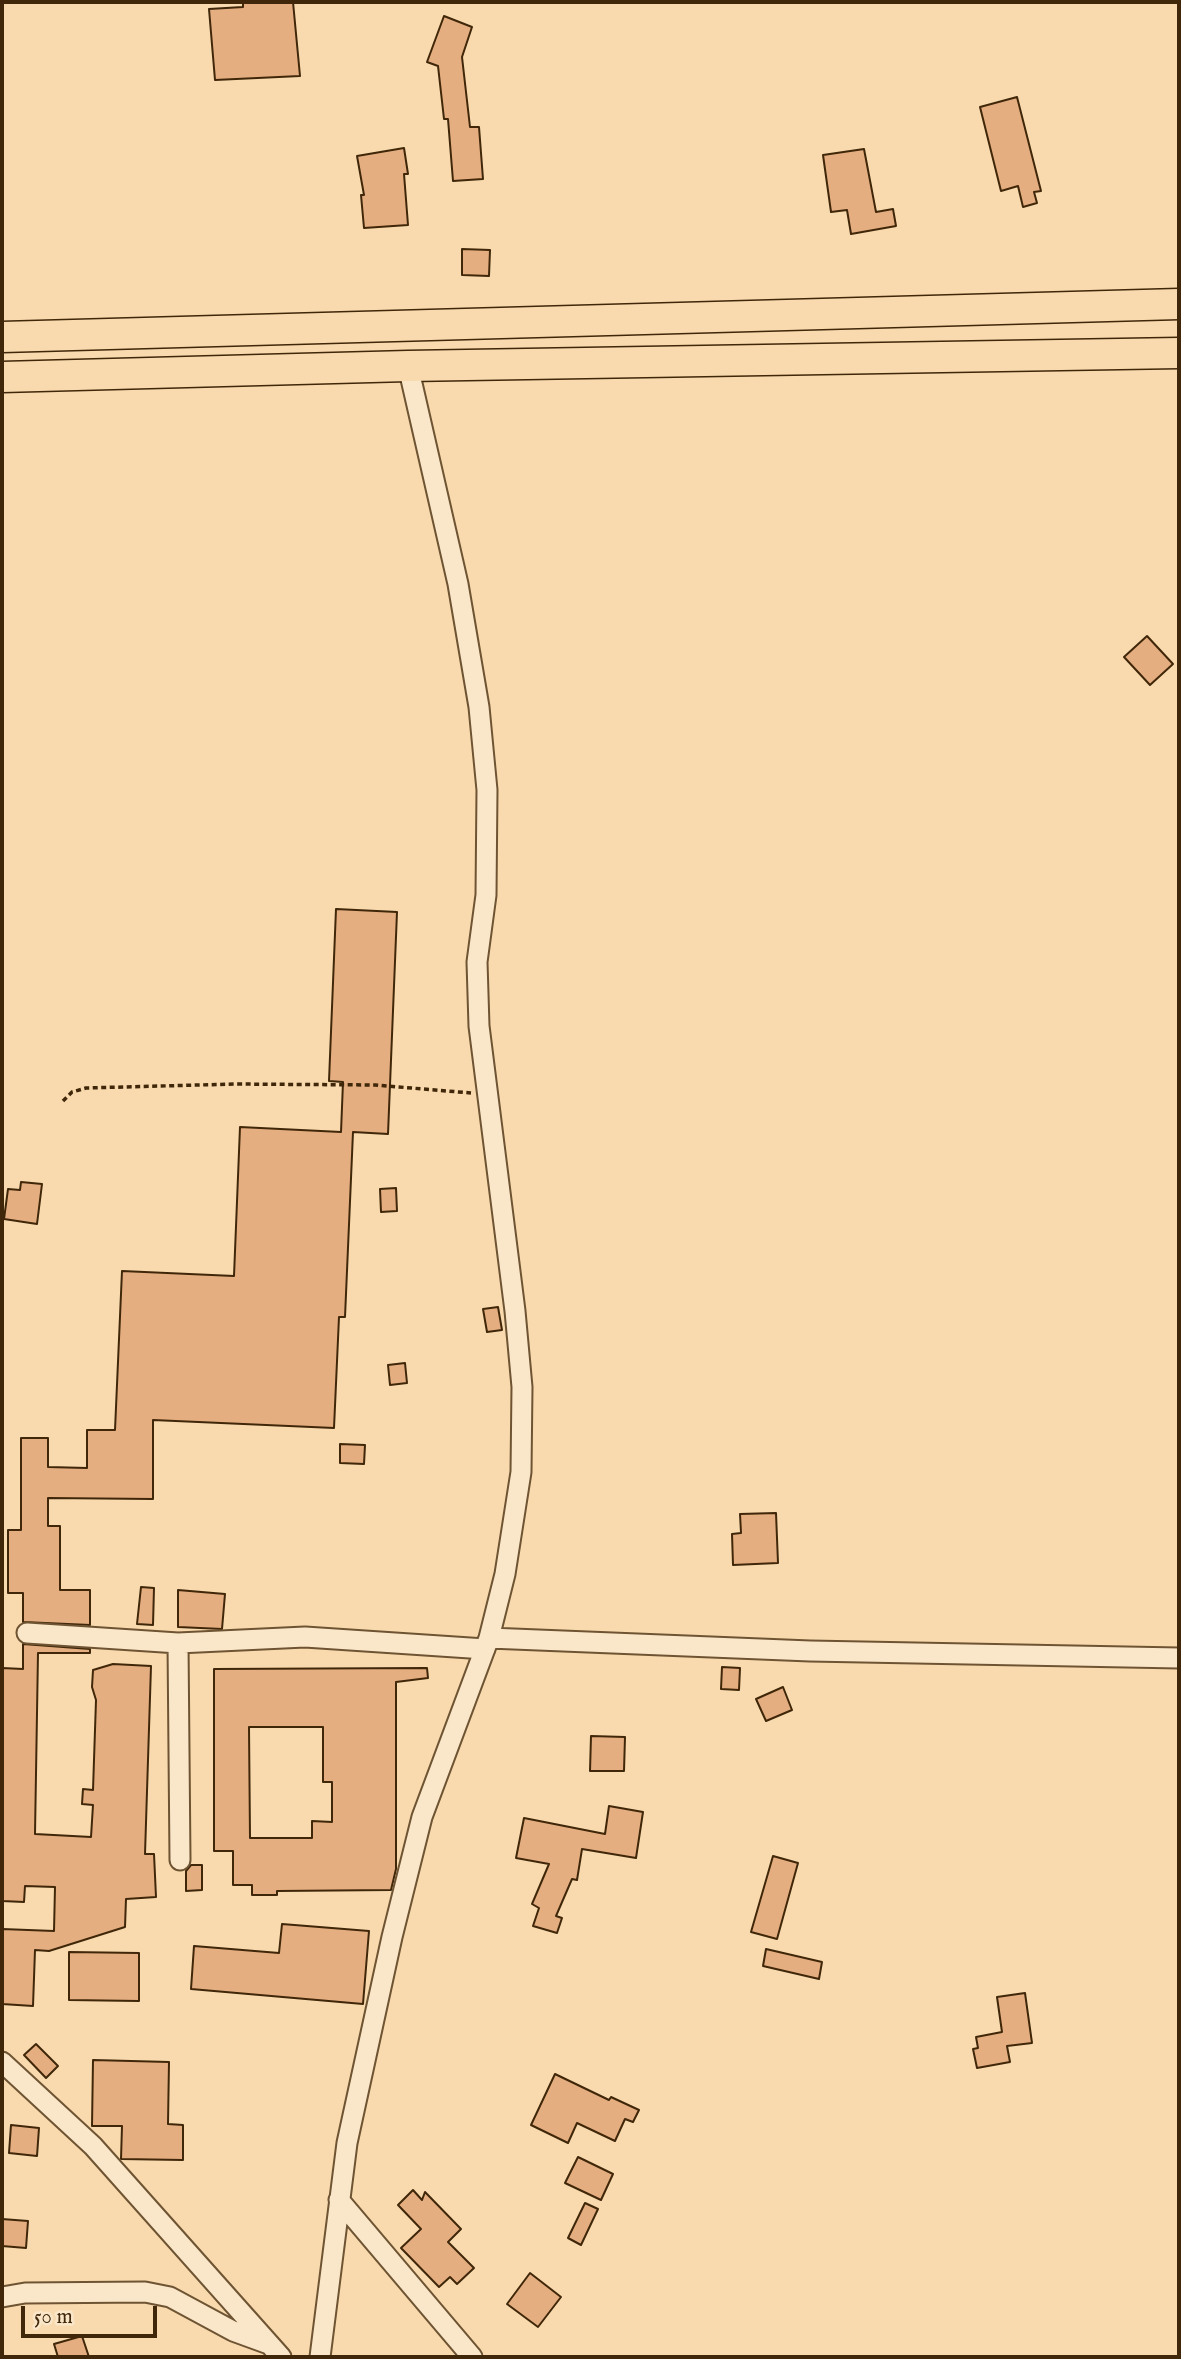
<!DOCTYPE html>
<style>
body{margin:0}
#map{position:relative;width:1181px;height:2359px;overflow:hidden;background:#f8daae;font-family:"IM FELL English",serif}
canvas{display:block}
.frame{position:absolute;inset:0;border:4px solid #402709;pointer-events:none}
.scale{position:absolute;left:21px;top:2306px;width:136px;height:32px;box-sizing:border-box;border:4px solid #402709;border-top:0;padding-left:9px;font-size:21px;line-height:24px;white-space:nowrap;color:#402709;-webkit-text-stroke:5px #fae7ca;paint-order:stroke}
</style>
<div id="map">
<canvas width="1181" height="2359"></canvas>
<div class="frame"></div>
<div class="scale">50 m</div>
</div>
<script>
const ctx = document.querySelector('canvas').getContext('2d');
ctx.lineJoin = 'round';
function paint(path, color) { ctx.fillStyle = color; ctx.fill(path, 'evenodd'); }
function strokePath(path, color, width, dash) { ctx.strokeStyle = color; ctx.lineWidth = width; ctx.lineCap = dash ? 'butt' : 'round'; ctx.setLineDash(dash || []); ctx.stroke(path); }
const building = new Path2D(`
 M 243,2 L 293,2 L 300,76 L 215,80 L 209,9 L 243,7 Z
 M 444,16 L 472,27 L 462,57 L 470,127 L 479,127 L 483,179 L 453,181 L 448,119 L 444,119 L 438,66 L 427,62 Z
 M 1017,97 L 1041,191 L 1034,192 L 1037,203 L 1023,207 L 1018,186 L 1001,191 L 980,107 Z
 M 404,148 L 408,174 L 404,174 L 408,225 L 364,228 L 361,195 L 364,195 L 357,156 Z
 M 864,149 L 876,212 L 893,209 L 896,226 L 851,234 L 847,210 L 831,212 L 823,155 Z
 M 462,249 L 490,250 L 489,276 L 462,275 Z
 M 1147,636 L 1173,664 L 1150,685 L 1124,657 Z
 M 336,909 L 397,912 L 388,1134 L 353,1132 L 345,1317 L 339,1317 L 334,1428 L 153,1420 L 153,1499 L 48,1498 L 48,1526 L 60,1526 L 60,1590 L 90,1590 L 90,1625 L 23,1622 L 23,1593 L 8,1593 L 8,1530 L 21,1530 L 21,1438 L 48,1438 L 48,1467 L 87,1468 L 87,1430 L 115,1430 L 122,1271 L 234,1276 L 240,1127 L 341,1132 L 343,1082 L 329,1081 Z
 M 21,1182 L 42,1184 L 37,1224 L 4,1219 L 8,1189 L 20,1190 Z
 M 396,1188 L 397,1211 L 381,1212 L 380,1189 Z
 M 498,1307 L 502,1330 L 487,1332 L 483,1309 Z
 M 405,1363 L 407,1383 L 390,1385 L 388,1365 Z
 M 340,1444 L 365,1445 L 364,1464 L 340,1463 Z
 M 776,1513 L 778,1563 L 733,1565 L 732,1534 L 741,1533 L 740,1514 Z
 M 141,1587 L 154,1588 L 153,1625 L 137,1624 Z
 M 178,1590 L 225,1594 L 222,1629 L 178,1627 Z
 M 23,1644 L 90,1649 L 90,1653 L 38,1653 L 35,1834 L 91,1837 L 93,1805 L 82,1804 L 83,1789 L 93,1790 L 96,1700 L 92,1687 L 93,1670 L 113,1664 L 151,1666 L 145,1854 L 154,1854 L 156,1897 L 126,1899 L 125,1927 L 49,1951 L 35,1950 L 33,2006 L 2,2004 L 2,1929 L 54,1931 L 55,1887 L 25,1886 L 24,1902 L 2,1901 L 2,1668 L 23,1669 Z
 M 722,1667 L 740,1668 L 739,1690 L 721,1689 Z
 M 427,1668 L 428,1678 L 396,1682 L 396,1869 L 391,1890 L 277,1891 L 277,1895 L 252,1895 L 252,1885 L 233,1885 L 233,1851 L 214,1851 L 214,1669 ZM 249,1727 L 323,1727 L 323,1782 L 332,1782 L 332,1822 L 312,1821 L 312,1838 L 250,1838 Z
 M 783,1687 L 792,1710 L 766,1721 L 756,1699 Z
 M 591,1736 L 625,1737 L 624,1771 L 590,1771 Z
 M 609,1806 L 643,1812 L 636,1858 L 582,1849 L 577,1880 L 572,1879 L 556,1916 L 562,1918 L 557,1933 L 533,1926 L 539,1908 L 532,1904 L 549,1864 L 516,1858 L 524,1818 L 605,1834 Z
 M 773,1856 L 798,1863 L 777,1939 L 751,1932 Z
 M 191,1865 L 202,1865 L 202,1890 L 186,1891 L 186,1871 Z
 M 282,1924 L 369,1931 L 363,2004 L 191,1989 L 194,1946 L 279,1953 Z
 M 766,1949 L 822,1962 L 819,1979 L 763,1966 Z
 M 69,1952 L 139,1953 L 139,2001 L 69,2000 Z
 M 1025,1993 L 1032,2043 L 1007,2046 L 1010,2062 L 977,2068 L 973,2049 L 978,2048 L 976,2037 L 1002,2032 L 997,1997 Z
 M 36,2044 L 58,2066 L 46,2078 L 24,2055 Z
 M 93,2060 L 169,2062 L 168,2124 L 183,2125 L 183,2160 L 121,2159 L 122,2126 L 92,2126 Z
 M 555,2074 L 609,2100 L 611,2097 L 639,2110 L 633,2122 L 625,2119 L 615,2141 L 577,2123 L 568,2143 L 531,2125 Z
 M 11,2125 L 39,2128 L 37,2156 L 9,2153 Z
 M 578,2157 L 613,2174 L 601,2200 L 565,2183 Z
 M 413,2190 L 422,2200 L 425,2192 L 461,2229 L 448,2242 L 474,2268 L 457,2284 L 450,2277 L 439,2287 L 401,2248 L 421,2229 L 398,2205 Z
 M 585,2203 L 598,2209 L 581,2245 L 568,2238 Z
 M 2,2219 L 28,2221 L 26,2248 L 2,2246 Z
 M 530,2273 L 561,2297 L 538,2327 L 507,2304 Z
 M 82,2336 L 89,2357 L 58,2357 L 54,2344 Z`);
paint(building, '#e4ae81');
strokePath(building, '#402709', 2);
const minor = new Path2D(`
 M 408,366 L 458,584 L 479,707 L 487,790 L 486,895 L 477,962 L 479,1026 L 515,1311 L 522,1387 L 521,1472 L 505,1574 L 489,1638 L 810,1651 L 1179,1658
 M 27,1633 L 178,1643 L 305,1637 L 485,1649
 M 178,1643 L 180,1860
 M 2,2062 L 93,2146 L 281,2357
 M 339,2200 L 472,2357
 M 2,2297 L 25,2293 L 145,2292 L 170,2297 L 233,2331 L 266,2343
 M 320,2357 L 347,2143 L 392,1937 L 422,1817 L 489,1638`);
const highway = new Path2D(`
 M 2,337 L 1179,304
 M 2,377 L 408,366 L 1179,353`);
strokePath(minor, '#6e5432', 23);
strokePath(highway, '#402709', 33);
strokePath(new Path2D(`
 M 63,1101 L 72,1092 L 86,1088 L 236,1084 L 375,1085 L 471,1093`), '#402709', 3.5, [5, 3.5]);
strokePath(minor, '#fae7ca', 19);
strokePath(highway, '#f8daae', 30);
</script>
